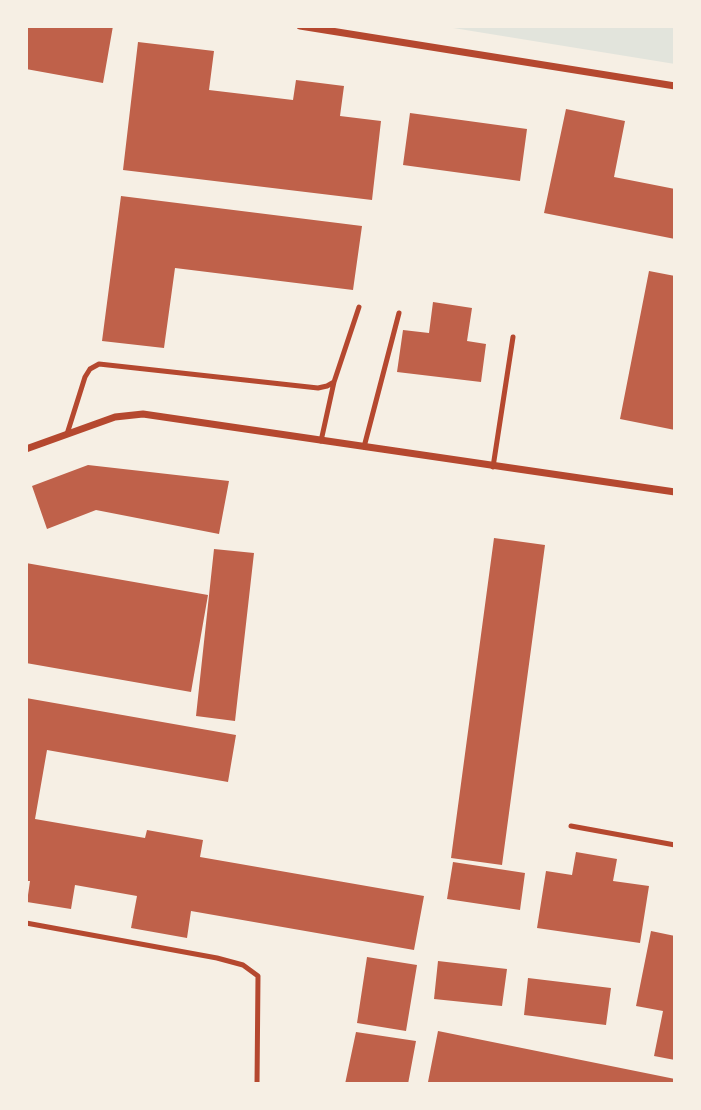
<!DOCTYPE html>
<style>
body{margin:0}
#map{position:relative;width:701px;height:1110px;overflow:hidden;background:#f6efe4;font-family:Jost,sans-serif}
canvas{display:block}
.frame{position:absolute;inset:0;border:28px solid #f6efe4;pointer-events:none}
</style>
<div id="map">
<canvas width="701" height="1110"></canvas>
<div class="frame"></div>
</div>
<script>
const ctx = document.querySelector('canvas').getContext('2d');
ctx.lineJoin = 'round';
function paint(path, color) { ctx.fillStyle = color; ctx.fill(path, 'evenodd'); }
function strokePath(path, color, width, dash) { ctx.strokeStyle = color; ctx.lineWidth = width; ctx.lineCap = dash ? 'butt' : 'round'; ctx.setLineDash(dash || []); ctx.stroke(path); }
paint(new Path2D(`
 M 442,26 L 675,26 L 675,64 L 441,26 Z`), '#e2e4dc');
paint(new Path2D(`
 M 26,26 L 113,26 L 103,83 L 26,69 Z
 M 138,42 L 214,51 L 209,90 L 293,100 L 296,80 L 344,86 L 340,116 L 381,121 L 372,200 L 123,170 Z
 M 566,109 L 625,121 L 614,177 L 675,189 L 675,239 L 544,213 Z
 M 410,113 L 527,129 L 520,181 L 403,165 Z
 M 121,196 L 362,226 L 353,290 L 175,268 L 164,348 L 102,341 Z
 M 649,271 L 675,276 L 675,430 L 620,419 Z
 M 433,302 L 472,308 L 467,341 L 486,344 L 481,382 L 397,372 L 403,330 L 429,333 Z
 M 88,465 L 229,481 L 219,534 L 96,510 L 47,529 L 32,486 Z
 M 494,538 L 545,545 L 502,865 L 451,858 Z
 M 214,549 L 254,553 L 235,721 L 196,716 Z
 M 26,563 L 208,595 L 191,692 L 26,663 Z
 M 26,698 L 236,735 L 228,782 L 47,750 L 35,819 L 145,838 L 147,830 L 203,840 L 200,857 L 424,896 L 414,950 L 191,911 L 187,938 L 131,928 L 137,896 L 75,885 L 71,909 L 27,902 L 30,881 L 26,881 Z
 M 576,852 L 617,859 L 613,881 L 649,886 L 640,943 L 537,928 L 546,871 L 572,875 Z
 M 453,862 L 525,873 L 520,910 L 447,899 Z
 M 651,931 L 675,936 L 675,1060 L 654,1056 L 663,1011 L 636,1006 Z
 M 367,957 L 417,965 L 406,1031 L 357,1023 Z
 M 438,961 L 507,969 L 502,1006 L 434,999 Z
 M 528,978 L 611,988 L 606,1025 L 524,1015 Z
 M 438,1031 L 675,1079 L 675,1084 L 437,1084 L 428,1082 Z
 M 356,1032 L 416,1041 L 408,1084 L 345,1084 Z`), '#bf614a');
strokePath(new Path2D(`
 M 67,434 L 85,377 L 90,369 L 99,364 L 318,388 L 327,386 L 334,382 L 359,307
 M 321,441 L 334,382
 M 364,447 L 399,313
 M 493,467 L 513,337
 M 571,826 L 675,845
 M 26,923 L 217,958 L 243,965 L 258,976 L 257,1084`), '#b5482f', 5);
strokePath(new Path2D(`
 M 300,26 L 675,86
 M 26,449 L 115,417 L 143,414 L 675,492`), '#b5482f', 7);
</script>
